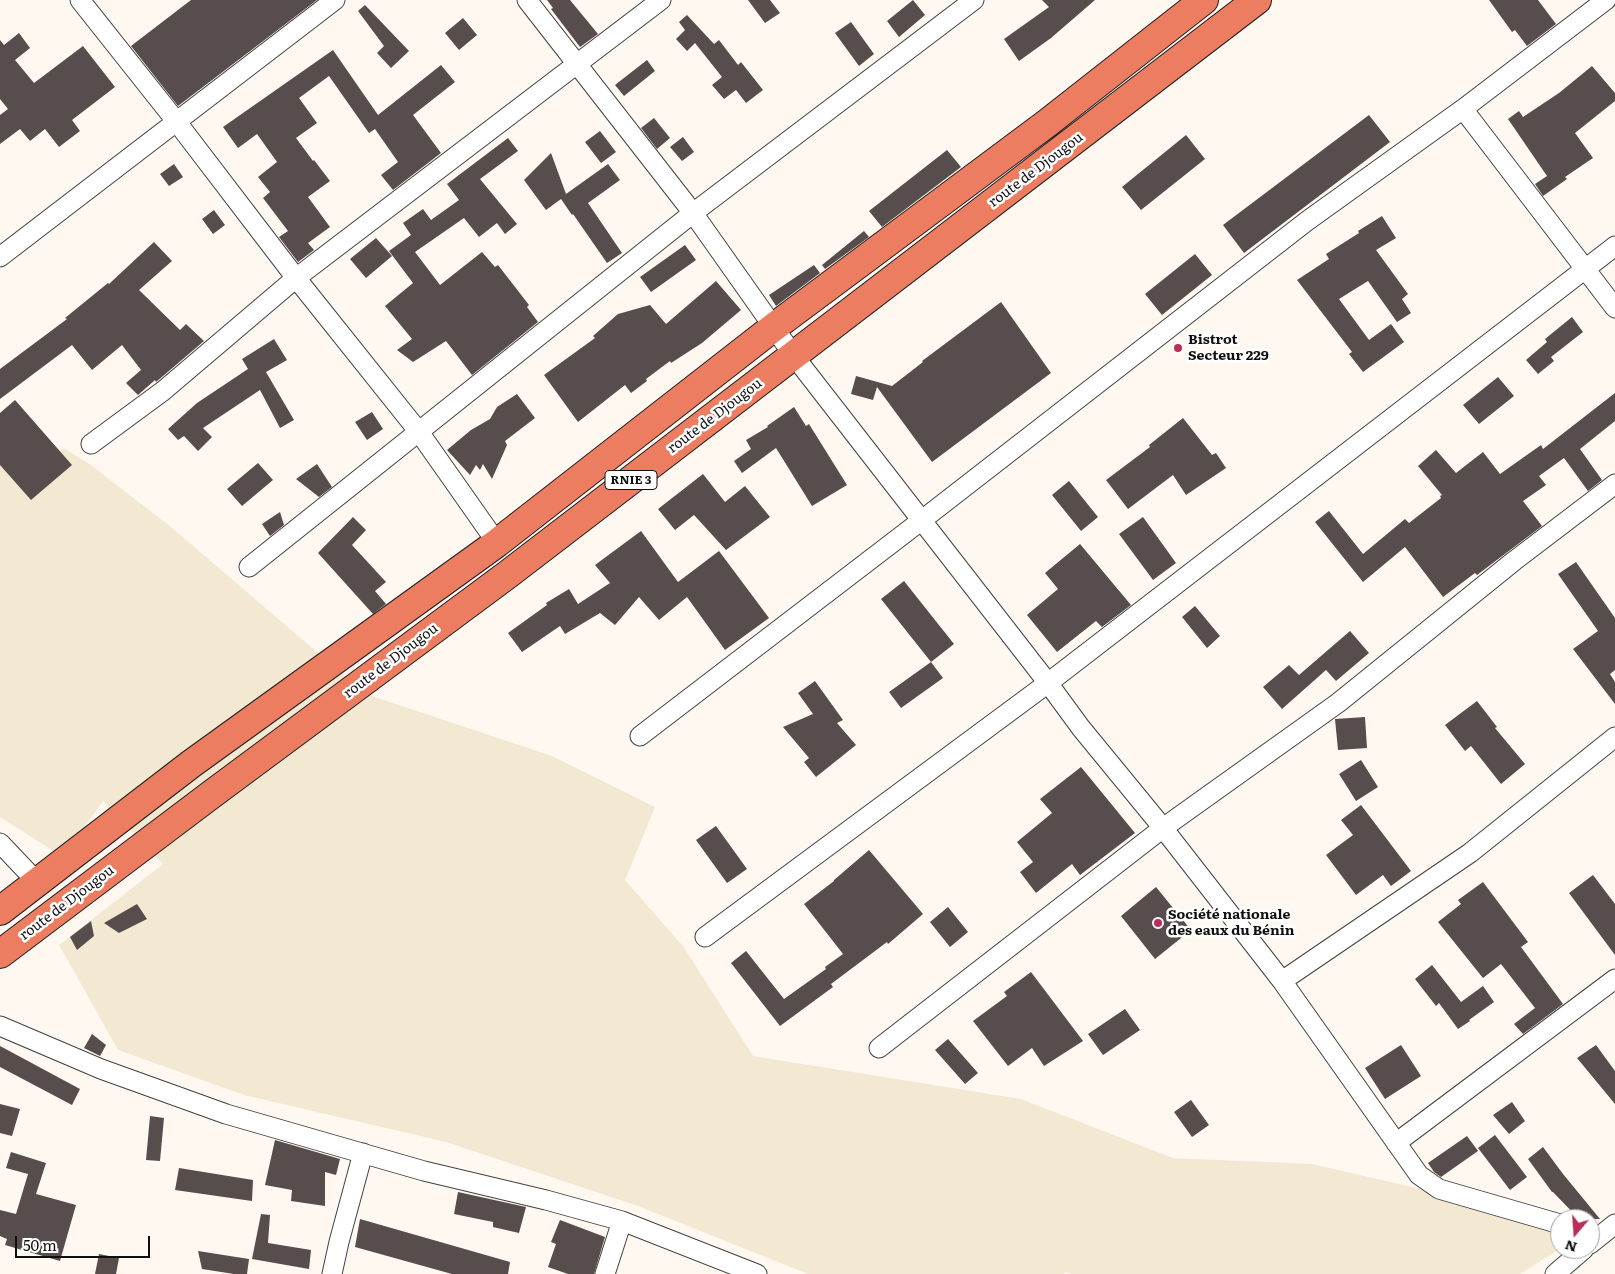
<!DOCTYPE html>
<meta charset="utf-8">
<style>
body{margin:0}
#map{position:relative;width:1615px;height:1274px;overflow:hidden;background:#fef8f1;font-family:Literata,serif}
canvas{display:block}
.north{position:absolute;left:1550px;top:1209px;width:50px;height:50px;box-sizing:border-box;background:#fff;border:1px solid #9f9f9f;border-radius:50%;rotate:198deg;font-size:14px;font-weight:700;line-height:20px;text-align:center;color:#0f0f0f}
.north::after{content:'';display:block;margin:auto;width:18px;height:22px;background:#b92d57;clip-path:polygon(50% 0,100% 100%,50% 72%,0 100%)}
.scale{position:absolute;left:15px;top:1236px;width:135px;height:22px;box-sizing:border-box;border:2px solid #0f0f0f;border-top:0;padding-left:6px;font-size:15px;line-height:18px;white-space:nowrap;color:#0f0f0f;-webkit-text-stroke:4px #fff;paint-order:stroke}
</style>
<div id="map">
<canvas width="1615" height="1274"></canvas>
<div class="north">N</div>
<div class="scale">50 m</div>
</div>
<script>
const ctx = document.querySelector('canvas').getContext('2d');
ctx.lineJoin = 'round';
function paint(path, color) { ctx.fillStyle = color; ctx.fill(path, 'evenodd'); }
function strokePath(path, color, width, dash) { ctx.strokeStyle = color; ctx.lineWidth = width; ctx.lineCap = dash ? 'butt' : 'round'; ctx.setLineDash(dash || []); ctx.stroke(path); }
function label(font, color, halo, rows, align = 'center') {
  ctx.font = font + ' Literata,serif'; ctx.lineWidth = 5; ctx.setLineDash([]); ctx.textBaseline = 'middle'; ctx.strokeStyle = halo; ctx.fillStyle = color; for (const [text, x, y, turn = 0] of rows) {
    ctx.save(); ctx.translate(x, y); ctx.rotate((+turn || 0) * Math.PI / 180); ctx.textAlign = isNaN(turn) ? turn : align; if (halo) ctx.strokeText(text, 0, 0); ctx.fillText(text, 0, 0); ctx.restore();
  }
}
paint(new Path2D(`
 M 64,448 L 91,465 L 171,527 L 366,694 L 552,756 L 655,807 L 625,880 L 683,946 L 753,1056 L 1021,1099 L 1173,1158 L 1312,1164 L 1560,1221 L 1560,1249 L 1520,1274 L 1072,1274 L 1065,1272 L 1064,1274 L 808,1274 L 638,1206 L 446,1142 L 244,1095 L 118,1050 L 59,945 L 163,864 L 103,801 L 63,857 L 0,817 L 0,452 L 26,475 Z`), '#f3e8d2');
paint(new Path2D(`
 M 191,0 L 317,0 L 178,106 L 131,46 Z
 M 547,0 L 570,0 L 598,34 L 580,47 L 551,9 L 553,8 Z
 M 748,0 L 770,0 L 780,13 L 765,23 Z
 M 913,0 L 925,15 L 899,37 L 887,21 Z
 M 1042,0 L 1095,0 L 1051,38 L 1019,61 L 1004,39 L 1049,7 Z
 M 1489,0 L 1538,0 L 1556,24 L 1527,46 L 1515,30 L 1512,32 Z
 M 365,5 L 409,51 L 391,68 L 377,53 L 384,46 L 358,11 Z
 M 687,15 L 714,44 L 719,40 L 738,65 L 741,62 L 763,90 L 746,103 L 736,90 L 724,99 L 712,85 L 722,77 L 695,43 L 687,51 L 676,39 L 685,30 L 679,22 Z
 M 463,18 L 477,35 L 459,50 L 445,33 Z
 M 851,22 L 874,54 L 859,66 L 835,33 Z
 M 19,33 L 30,48 L 15,60 L 34,83 L 83,46 L 115,87 L 72,120 L 80,131 L 59,147 L 45,129 L 30,141 L 20,129 L 0,144 L 0,115 L 8,109 L 0,99 L 0,40 L 4,45 Z
 M 333,50 L 378,115 L 441,65 L 455,82 L 413,115 L 441,153 L 393,190 L 381,175 L 398,162 L 375,129 L 369,133 L 329,76 L 299,98 L 317,123 L 296,138 L 313,161 L 314,160 L 330,181 L 308,197 L 330,227 L 308,243 L 314,250 L 298,262 L 279,237 L 288,231 L 263,198 L 270,192 L 258,177 L 277,162 L 257,134 L 238,148 L 223,127 Z
 M 647,60 L 655,71 L 624,96 L 615,85 Z
 M 1592,66 L 1615,93 L 1615,101 L 1575,133 L 1593,158 L 1565,177 L 1567,179 L 1543,196 L 1535,184 L 1547,176 L 1508,119 L 1519,111 L 1523,117 L 1559,93 Z
 M 1369,115 L 1390,142 L 1244,253 L 1223,225 Z
 M 654,118 L 670,138 L 657,149 L 641,128 Z
 M 600,131 L 616,152 L 601,163 L 585,142 Z
 M 1186,135 L 1205,159 L 1141,210 L 1122,187 Z
 M 683,137 L 694,152 L 682,161 L 670,147 Z
 M 508,138 L 518,151 L 480,179 L 517,224 L 505,234 L 497,223 L 479,237 L 464,218 L 415,252 L 440,285 L 482,252 L 495,267 L 498,265 L 529,305 L 527,307 L 538,322 L 472,375 L 446,341 L 413,362 L 397,350 L 412,339 L 385,306 L 413,283 L 389,251 L 411,235 L 403,223 L 423,209 L 431,220 L 459,200 L 447,184 Z
 M 947,150 L 961,167 L 882,227 L 869,211 Z
 M 551,153 L 566,194 L 608,164 L 620,180 L 588,203 L 622,253 L 607,263 L 573,214 L 572,215 L 561,199 L 546,210 L 524,180 Z
 M 174,164 L 183,177 L 169,186 L 160,174 Z
 M 214,210 L 225,225 L 213,234 L 202,219 Z
 M 1382,216 L 1396,238 L 1376,250 L 1408,294 L 1402,299 L 1411,313 L 1397,322 L 1368,281 L 1339,299 L 1369,340 L 1391,324 L 1404,342 L 1363,372 L 1349,354 L 1352,352 L 1297,280 L 1329,259 L 1326,254 L 1359,233 L 1358,231 Z
 M 864,231 L 869,237 L 825,269 L 822,265 Z
 M 376,238 L 392,256 L 366,278 L 350,259 Z
 M 154,242 L 172,261 L 139,290 L 180,330 L 186,324 L 204,341 L 156,382 L 155,380 L 138,395 L 126,383 L 141,370 L 122,345 L 92,370 L 72,345 L 0,399 L 0,369 L 67,319 L 65,318 L 108,283 L 109,284 Z
 M 685,245 L 696,260 L 651,292 L 640,277 Z
 M 1195,254 L 1212,275 L 1162,315 L 1145,294 Z
 M 814,265 L 820,273 L 776,306 L 769,295 Z
 M 716,281 L 741,310 L 702,343 L 671,363 L 670,361 L 646,379 L 647,381 L 631,393 L 625,385 L 578,422 L 544,375 L 595,338 L 593,336 L 618,314 L 650,305 L 666,324 Z
 M 1001,302 L 1051,373 L 932,462 L 877,387 L 873,400 L 851,394 L 856,376 L 892,386 L 923,362 L 922,361 Z
 M 1572,317 L 1583,332 L 1551,357 L 1554,361 L 1538,374 L 1526,360 L 1547,342 L 1545,339 Z
 M 274,339 L 287,360 L 266,372 L 294,420 L 280,428 L 260,390 L 203,428 L 212,437 L 198,451 L 184,436 L 178,440 L 168,429 L 197,403 L 248,369 L 242,359 Z
 M 1498,377 L 1514,396 L 1479,424 L 1463,405 Z
 M 1615,393 L 1615,421 L 1580,449 L 1602,480 L 1588,491 L 1564,458 L 1539,476 L 1546,485 L 1523,501 L 1542,526 L 1477,575 L 1475,573 L 1443,597 L 1405,547 L 1363,582 L 1315,522 L 1329,511 L 1363,554 L 1405,519 L 1409,523 L 1441,498 L 1440,496 L 1442,495 L 1418,466 L 1436,450 L 1456,473 L 1483,452 L 1500,474 L 1541,445 L 1543,449 Z
 M 517,394 L 535,418 L 505,441 L 507,445 L 492,479 L 483,464 L 480,470 L 476,465 L 470,475 L 447,450 L 471,430 L 490,419 L 497,407 Z
 M 15,400 L 72,465 L 31,500 L 0,465 L 0,413 Z
 M 794,407 L 806,426 L 809,424 L 847,485 L 812,506 L 776,448 L 742,473 L 734,461 L 751,449 L 746,440 L 768,427 L 767,426 Z
 M 372,412 L 383,429 L 367,440 L 355,422 Z
 M 1183,418 L 1212,455 L 1216,453 L 1226,468 L 1186,495 L 1173,475 L 1128,509 L 1106,480 L 1150,447 L 1149,445 Z
 M 258,463 L 273,480 L 242,506 L 227,489 Z
 M 317,464 L 332,487 L 319,497 L 296,479 Z
 M 703,474 L 725,502 L 745,486 L 770,517 L 726,550 L 694,515 L 675,530 L 658,509 Z
 M 1069,481 L 1098,517 L 1081,531 L 1052,495 Z
 M 280,512 L 284,525 L 270,536 L 262,524 Z
 M 353,517 L 366,530 L 352,545 L 386,582 L 375,591 L 386,604 L 373,614 L 318,553 Z
 M 1143,517 L 1176,563 L 1153,580 L 1119,534 Z
 M 641,531 L 678,582 L 719,551 L 769,618 L 725,650 L 687,597 L 659,620 L 639,597 L 615,625 L 600,613 L 565,634 L 560,626 L 522,652 L 508,633 L 547,605 L 546,603 L 569,589 L 578,604 L 610,583 L 595,565 Z
 M 1080,544 L 1131,605 L 1102,627 L 1096,621 L 1057,652 L 1027,615 L 1058,589 L 1045,573 Z
 M 1576,562 L 1615,618 L 1615,670 L 1610,674 L 1615,682 L 1615,704 L 1573,649 L 1598,631 L 1558,574 Z
 M 904,581 L 954,644 L 931,662 L 881,599 Z
 M 1195,606 L 1220,636 L 1207,648 L 1182,617 Z
 M 1350,631 L 1369,653 L 1336,681 L 1326,670 L 1282,709 L 1263,687 L 1289,665 L 1299,675 Z
 M 931,662 L 943,678 L 901,708 L 889,692 Z
 M 815,681 L 843,720 L 837,723 L 856,745 L 816,777 L 804,762 L 809,758 L 783,727 L 813,714 L 798,693 Z
 M 1477,701 L 1497,727 L 1495,728 L 1525,764 L 1501,784 L 1471,746 L 1465,751 L 1445,725 Z
 M 1365,717 L 1367,748 L 1338,750 L 1335,719 Z
 M 1361,760 L 1378,787 L 1356,801 L 1339,774 Z
 M 1081,767 L 1135,833 L 1080,875 L 1072,864 L 1036,893 L 1020,872 L 1033,862 L 1017,842 L 1052,813 L 1040,799 Z
 M 1361,805 L 1411,871 L 1391,886 L 1383,875 L 1356,895 L 1326,855 L 1353,835 L 1341,820 Z
 M 716,826 L 747,869 L 727,883 L 696,840 Z
 M 869,850 L 923,914 L 888,944 L 887,942 L 831,984 L 833,987 L 780,1026 L 731,963 L 746,951 L 784,999 L 826,969 L 825,967 L 843,954 L 804,904 L 834,881 L 834,880 Z
 M 1593,875 L 1615,904 L 1615,955 L 1569,893 Z
 M 1483,882 L 1528,942 L 1521,947 L 1563,1004 L 1523,1034 L 1514,1024 L 1535,1008 L 1501,964 L 1483,978 L 1438,922 L 1461,904 L 1458,900 Z
 M 1156,887 L 1191,930 L 1155,959 L 1121,916 Z
 M 137,904 L 147,919 L 119,933 L 104,923 Z
 M 948,907 L 968,932 L 950,947 L 930,922 Z
 M 91,921 L 94,936 L 77,950 L 70,937 Z
 M 1432,965 L 1461,1002 L 1483,986 L 1494,1002 L 1469,1020 L 1470,1021 L 1458,1029 L 1439,1003 L 1436,1006 L 1415,979 Z
 M 1031,972 L 1083,1041 L 1044,1066 L 1032,1048 L 1008,1066 L 973,1021 L 1007,996 L 1004,992 Z
 M 1125,1009 L 1140,1030 L 1103,1055 L 1088,1034 Z
 M 92,1034 L 106,1045 L 100,1056 L 84,1048 Z
 M 948,1039 L 978,1073 L 965,1084 L 935,1050 Z
 M 1401,1045 L 1421,1076 L 1385,1099 L 1365,1068 Z
 M 1596,1045 L 1615,1071 L 1615,1104 L 1577,1058 Z
 M 0,1046 L 80,1089 L 72,1105 L 0,1067 Z
 M 1191,1100 L 1209,1125 L 1192,1137 L 1174,1112 Z
 M 1512,1102 L 1525,1121 L 1509,1134 L 1493,1115 Z
 M 0,1104 L 20,1109 L 12,1136 L 0,1133 Z
 M 150,1116 L 164,1118 L 160,1161 L 146,1160 Z
 M 1495,1135 L 1527,1177 L 1510,1190 L 1478,1148 Z
 M 1467,1136 L 1478,1151 L 1441,1177 L 1434,1172 L 1428,1163 Z
 M 275,1140 L 340,1159 L 336,1175 L 325,1172 L 325,1206 L 291,1201 L 292,1190 L 265,1185 Z
 M 1543,1147 L 1563,1174 L 1600,1219 L 1579,1219 L 1553,1192 L 1552,1192 L 1528,1159 Z
 M 11,1152 L 46,1163 L 36,1194 L 76,1205 L 60,1261 L 5,1245 L 7,1239 L 0,1236 L 0,1210 L 16,1214 L 28,1174 L 6,1168 Z
 M 179,1168 L 253,1180 L 252,1201 L 175,1190 Z
 M 458,1192 L 526,1207 L 519,1233 L 493,1227 L 493,1222 L 454,1214 Z
 M 261,1214 L 270,1215 L 268,1243 L 311,1250 L 309,1269 L 252,1259 Z
 M 360,1219 L 510,1262 L 508,1274 L 452,1274 L 355,1247 Z
 M 560,1220 L 605,1237 L 594,1274 L 568,1274 L 548,1267 L 556,1244 L 551,1242 Z
 M 198,1251 L 249,1259 L 247,1274 L 234,1274 L 202,1269 Z
 M 99,1254 L 119,1258 L 116,1274 L 95,1274 Z`), '#574d4c');
const minor = new Path2D(`
 M 80,0 L 176,121 L 296,278 L 419,432 L 497,543
 M 527,0 L 693,213 L 794,356 L 1048,683 L 1081,728 L 1163,828 L 1282,981 L 1419,1175 L 1439,1189 L 1560,1224
 M 1463,109 L 1615,308
 M 0,257 L 335,0
 M 91,444 L 163,391 L 296,278 L 661,0
 M 249,567 L 693,213 L 974,0
 M 640,736 L 922,520 L 1307,221 L 1463,109 L 1606,0
 M 0,843 L 37,882
 M 705,937 L 1048,683 L 1615,246
 M 1282,981 L 1470,853 L 1615,737
 M 0,1026 L 101,1069 L 226,1114 L 424,1171 L 546,1200 L 622,1221 L 757,1274
 M 879,1048 L 1163,828 L 1338,703 L 1514,561 L 1615,484
 M 1396,1143 L 1615,979
 M 1590,1244 L 1615,1224
 M 332,1274 L 339,1242 L 363,1153
 M 605,1274 L 622,1221
 M 1555,1274 L 1584,1249`);
const highway = new Path2D(`
 M 0,911 L 191,764 L 497,543 L 774,327 L 1046,124 L 1204,0
 M 0,954 L 212,794 L 507,575 L 1257,0`);
strokePath(minor, '#424242', 21);
strokePath(highway, '#202020', 30);
strokePath(minor, '#fff', 19);
strokePath(highway, '#ed7d60', 28);
for (const [x, y, r, color] of [
 [1178,348,5,"#b92d57"],
 [1158,923,5,"#b92d57"]
]) { const dot = new Path2D(); dot.arc(x, y, r, 0, 2 * Math.PI); ctx.fillStyle = color; ctx.fill(dot); strokePath(dot, '#fff', 2); }
for (const [x, y, w] of [
 [631,480,52]
]) { const box = new Path2D(); box.roundRect(x - w / 2, y - 9.5, w, 19, 4); ctx.fillStyle = '#fff'; ctx.fill(box); strokePath(box, '#0f0f0f', 1); }
label('bold 12px', '#0f0f0f', null, [
 ["RNIE 3",631,480]
]);
label('14px', '#0f0f0f', '#fff', [
 ["route de Djougou",1036,170,-37],
 ["route de Djougou",715,416,-37],
 ["route de Djougou",391,661,-37],
 ["route de Djougou",67,903,-37]
]);
label('bold 14px', '#0f0f0f', '#fff', [
 ["Bistrot",1188,340],
 ["Secteur 229",1188,356],
 ["Société nationale",1168,915],
 ["des eaux du Bénin",1168,931]
], 'left');
</script>
